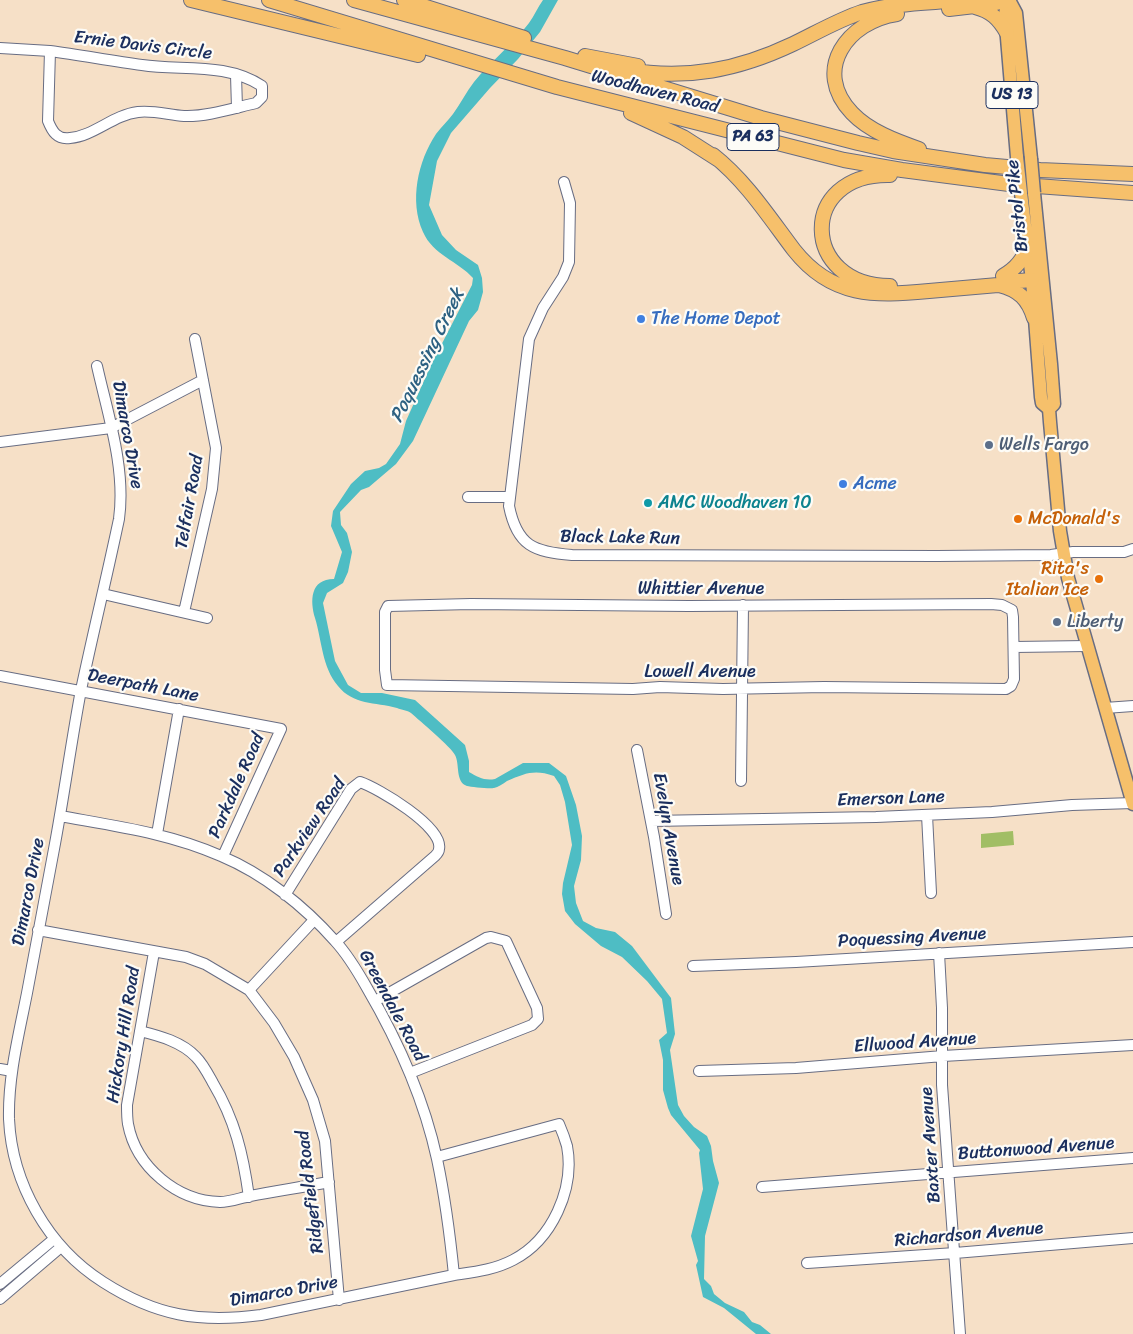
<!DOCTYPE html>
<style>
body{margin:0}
canvas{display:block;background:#f6e0c7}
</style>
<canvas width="1133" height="1334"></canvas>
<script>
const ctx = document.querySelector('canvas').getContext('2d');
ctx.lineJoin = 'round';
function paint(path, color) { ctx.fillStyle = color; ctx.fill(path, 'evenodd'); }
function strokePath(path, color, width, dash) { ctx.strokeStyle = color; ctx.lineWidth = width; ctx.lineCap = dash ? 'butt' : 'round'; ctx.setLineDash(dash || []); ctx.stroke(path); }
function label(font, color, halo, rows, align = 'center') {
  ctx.font = font + ' Sriracha,sans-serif'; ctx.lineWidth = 4.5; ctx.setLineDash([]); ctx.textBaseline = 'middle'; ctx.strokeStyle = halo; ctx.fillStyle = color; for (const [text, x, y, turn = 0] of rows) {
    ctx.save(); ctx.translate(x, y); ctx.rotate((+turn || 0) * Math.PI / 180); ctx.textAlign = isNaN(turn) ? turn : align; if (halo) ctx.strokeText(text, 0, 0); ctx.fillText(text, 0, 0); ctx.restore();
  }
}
paint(new Path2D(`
 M 1013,831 L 1014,845 L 981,848 L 981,834 Z`), '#a1be65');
paint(new Path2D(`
 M 543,0 L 558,0 L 540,32 L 518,59 L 490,88 L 451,133 L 437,161 L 429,205 L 442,235 L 456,250 L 478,265 L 482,278 L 483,292 L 478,310 L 469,321 L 413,441 L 396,464 L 369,487 L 361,490 L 340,512 L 341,525 L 347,533 L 352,552 L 348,572 L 343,583 L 327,593 L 323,603 L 335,661 L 348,685 L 361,693 L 382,693 L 415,700 L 465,745 L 469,761 L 469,772 C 478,777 484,781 495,779 L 523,763 L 549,763 L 566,776 L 576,805 L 582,836 L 581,860 L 574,886 L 576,903 L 583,921 L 596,928 L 615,932 L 632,946 L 671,998 L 675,1034 L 670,1050 L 678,1105 L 684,1116 L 694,1127 L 707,1136 L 711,1146 L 713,1161 L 719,1183 L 705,1236 L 704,1279 L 711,1286 L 714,1294 L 725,1303 L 744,1312 L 752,1322 L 760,1325 L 771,1334 L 756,1334 L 724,1308 L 703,1297 L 696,1265 L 698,1261 L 691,1236 L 703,1189 L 699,1153 L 700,1150 L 671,1115 L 668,1108 L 663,1090 L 663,1060 L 659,1040 L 667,1033 L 662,999 L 647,981 L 622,957 L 601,946 L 575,924 L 565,911 L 562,894 L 563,883 L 572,845 L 565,802 L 560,785 L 554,776 C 535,769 525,773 507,781 C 503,784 498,787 494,788 C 490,789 471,787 467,786 C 455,782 460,764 455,755 C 452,748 419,720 411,713 C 407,710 402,710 397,708 C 375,702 353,705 338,686 C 322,667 322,641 315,618 C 310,601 310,579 334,579 L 342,552 L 331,526 L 333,511 L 351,484 L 365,471 L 379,468 L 386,464 L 400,444 L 406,421 L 431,365 L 472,285 L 473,278 C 458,261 433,255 423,232 C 409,201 418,161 436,134 C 441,127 448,121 453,114 C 461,103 466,92 474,82 C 491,61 513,44 529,23 C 534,16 538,7 543,0 Z`), '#4ebdc4');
const minor = new Path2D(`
 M 0,48 L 50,51
 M 50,51 C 81,55 111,61 142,65 C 181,71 226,62 262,86 L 262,97 L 256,103 C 234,108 206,117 184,116 C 169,115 153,110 138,112 C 113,115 94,136 70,138 C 57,140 52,131 48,121 Z
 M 236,75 L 237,108
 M 564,182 L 570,203 L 569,262 L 563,277 L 543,308 L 529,339 L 509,506 C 517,546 534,552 572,555 L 937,556 L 1051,555 L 1073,552 L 1124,552 L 1133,549
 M 97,366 C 108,415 126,469 119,519 C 107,576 93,633 81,690 C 71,743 64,796 54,849 C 45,897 36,945 27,993 C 19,1034 8,1076 9,1119 C 12,1184 48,1247 103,1282 C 156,1316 199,1323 261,1315 L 454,1275 C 474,1272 494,1270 513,1260 C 552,1240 575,1189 567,1146 C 565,1139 562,1131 559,1124 L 437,1157
 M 0,442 L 111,428 L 203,380
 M 468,497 L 510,497
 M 103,594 L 207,618
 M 471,604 L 689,606 L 991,604 L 1002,605 L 1012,610 L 1013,617 L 1014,679 L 1011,686 L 1006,689 L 824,687 L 723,689 L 660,687 L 633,689 L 387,685 L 385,670 L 385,612 L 388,606 Z
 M 184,612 L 212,489 L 216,448 L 195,339
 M 1014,647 L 1088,646
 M 0,676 L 281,729 L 223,856
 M 1105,708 L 1133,706
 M 637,750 L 654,837 L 666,914
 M 741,781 L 743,605
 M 927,815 L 931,893
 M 60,816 C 115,826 169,833 221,856 C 264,874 304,906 335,941 C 348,955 358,972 367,988 C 398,1041 424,1099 437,1159 C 445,1197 450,1235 454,1275
 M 651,821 L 876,817 L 992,812 L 1072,805 L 1133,803
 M 157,834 L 179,709
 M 285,895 L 351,789 L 360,782 C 378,788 444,827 439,849 C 439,852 437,854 435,856 L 336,942
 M 38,930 L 186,957 L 205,964 L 249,990 L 274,1023 L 294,1057 L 313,1100 L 325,1141 L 339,1300
 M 154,952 L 127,1105 C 127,1111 127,1118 128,1124 C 136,1167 177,1201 220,1202 C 230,1202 240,1198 250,1196 C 276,1191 303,1187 329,1182
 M 939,953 L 942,1008 L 942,1085 L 960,1334
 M 693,966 L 796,962 L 1133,942
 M 249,990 L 314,920
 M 375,1001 L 486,938 L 491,937 L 506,941 L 537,1008 L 538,1019 L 532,1025 L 410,1073
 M 140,1031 C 160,1036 182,1042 196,1057 C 203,1064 208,1074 213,1083 C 235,1120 243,1154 249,1197
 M 0,1069 L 12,1071
 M 699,1071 L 796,1068 L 943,1056 L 1133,1045
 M 762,1187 L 1133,1158
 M 807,1263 L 955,1253 L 1133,1238
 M 0,1284 L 54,1239
 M 0,1299 L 61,1247`);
const major = new Path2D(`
 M 1008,0 L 1005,14 L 1017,157
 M 1009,0 L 1016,13 L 1031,159
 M 1021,193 L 1032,280 L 1041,397 L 1042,403 L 1049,409 L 1050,422 L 1060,531 L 1068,578 L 1133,804
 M 1034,193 L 1051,364 L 1054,404 L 1049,409`);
const highway = new Path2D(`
 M 191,0 L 418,55
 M 269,0 L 557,87 L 844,160 L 902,170 L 1009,184 L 1133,193
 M 354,0 L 565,58 L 761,118 L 858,143 L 893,151 L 985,165 L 1040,170 L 1133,174
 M 404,0 L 524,38
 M 975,7 C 991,11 999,19 1007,33
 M 949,9 L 992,4 L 1008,0
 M 897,14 C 848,21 811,70 852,113 C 869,131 896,141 919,149
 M 585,56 L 638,66
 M 627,70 C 687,80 738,70 793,44 C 816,33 838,20 862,12 C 894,3 928,3 960,0
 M 631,113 L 683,137 L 719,160
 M 713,155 C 746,181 769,217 794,250 C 832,298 875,296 929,291 C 952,289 975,287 998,285 L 1006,282 L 1032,280
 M 1003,276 C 1015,269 1024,260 1027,246
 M 999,285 C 1019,290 1028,299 1034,318
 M 890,286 C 801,286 797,173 890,175`);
strokePath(minor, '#686d83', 12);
strokePath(major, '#686d83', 15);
strokePath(highway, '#686d83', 16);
strokePath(minor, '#fff', 10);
strokePath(major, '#f6c06b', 12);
strokePath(highway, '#f6c06b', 14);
const majorBridge = new Path2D(`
 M 1017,157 L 1021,193
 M 1031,159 L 1034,193`);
strokePath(majorBridge, '#686d83', 15, []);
strokePath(majorBridge, '#f6c06b', 12);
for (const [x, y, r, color] of [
 [641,319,5,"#3f7fe0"],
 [989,445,5,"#5c6f8a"],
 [843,484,5,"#3f7fe0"],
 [648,503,5,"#0f9aa8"],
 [1018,519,5,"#e8710a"],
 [1099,579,5,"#e8710a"],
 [1057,622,5,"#5c6f8a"]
]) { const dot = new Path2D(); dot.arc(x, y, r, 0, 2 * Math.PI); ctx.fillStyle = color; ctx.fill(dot); strokePath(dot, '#fdfcf7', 2); }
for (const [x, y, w] of [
 [1012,95,52],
 [753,137,52]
]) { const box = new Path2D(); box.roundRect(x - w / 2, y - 13.5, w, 27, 4); ctx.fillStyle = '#fdfcf7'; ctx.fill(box); strokePath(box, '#1b2f5e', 1); }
label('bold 16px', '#1b2f5e', null, [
 ["US 13",1012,95],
 ["PA 63",753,137]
]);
label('18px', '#1b2f5e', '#fdfcf7', [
 ["Ernie Davis Circle",143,46,7],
 ["Woodhaven Road",655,92,14],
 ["Bristol Pike",1018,206,-96],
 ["Dimarco Drive",127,435,80],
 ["Telfair Road",190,502,-80],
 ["Black Lake Run",620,538,1],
 ["Whittier Avenue",701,589],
 ["Lowell Avenue",700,672],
 ["Deerpath Lane",143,686,11],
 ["Parkdale Road",237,786,-66],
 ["Emerson Lane",891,799,-2],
 ["Parkview Road",310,828,-56],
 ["Evelyn Avenue",668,829,80],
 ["Dimarco Drive",29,892,-79],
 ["Poquessing Avenue",912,938,-3],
 ["Greendale Road",392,1006,62],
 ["Hickory Hill Road",124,1035,-81],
 ["Ellwood Avenue",915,1043,-4],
 ["Baxter Avenue",931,1145,-94],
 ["Buttonwood Avenue",1036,1149,-4],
 ["Ridgefield Road",311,1192,-97],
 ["Richardson Avenue",969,1235,-5],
 ["Dimarco Drive",284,1292,-10]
]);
label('18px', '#366cbe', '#fdfcf7', [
 ["The Home Depot",651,319],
 ["Acme",853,484]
], 'left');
label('18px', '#4e5e75', '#fdfcf7', [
 ["Wells Fargo",999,445],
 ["Liberty",1067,622]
], 'left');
label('18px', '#0d838f', '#fdfcf7', [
 ["AMC Woodhaven 10",658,503]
], 'left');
label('18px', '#c56008', '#fdfcf7', [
 ["McDonald's",1028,519],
 ["Rita's",1089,569,"right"],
 ["Italian Ice",1089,590,"right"]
], 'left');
label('italic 19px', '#2d6182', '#fdfcf7', [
 ["Poquessing Creek",428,356,-64]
]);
</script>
